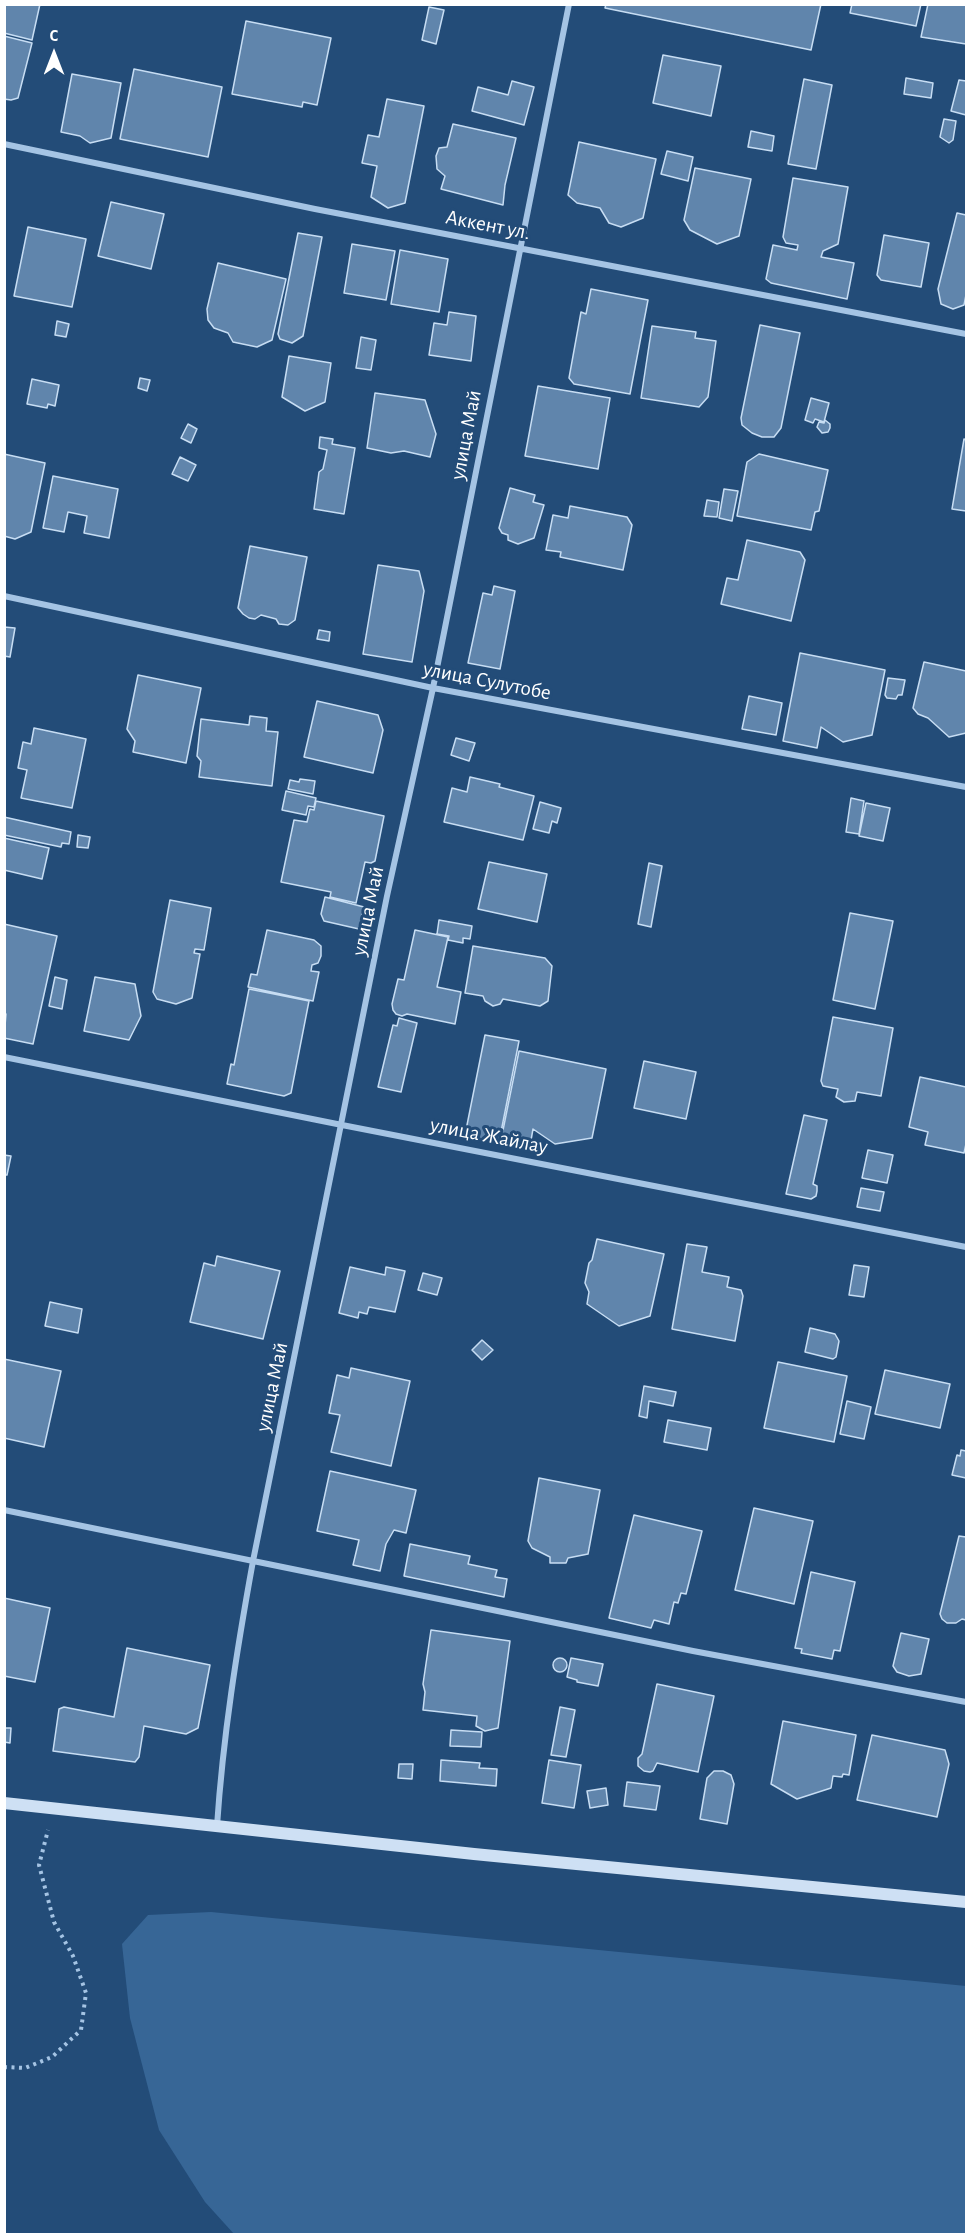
<!DOCTYPE html>
<meta charset="utf-8">
<style>
body{margin:0}
#map{position:relative;width:971px;height:2239px;overflow:hidden;background:#234c78;font-family:"Alegreya Sans",sans-serif}
canvas{display:block}
.frame{position:absolute;inset:0;border:6px solid #fff;pointer-events:none}
.north{position:absolute;left:24px;top:24px;width:60px;height:60px;-webkit-text-stroke:4px #234c78;paint-order:stroke;rotate:0deg;font-size:16px;font-weight:700;line-height:24px;text-align:center;color:#fff}
.north::after{content:'';display:block;margin:auto;width:21px;height:27px;background:#fff;clip-path:polygon(50% 0,100% 100%,50% 72%,0 100%)}
</style>
<div id="map">
<canvas width="971" height="2239"></canvas>
<div class="frame"></div>
<div class="north">С</div>
</div>
<script>
const ctx = document.querySelector('canvas').getContext('2d');
ctx.lineJoin = 'round';
function paint(path, color) { ctx.fillStyle = color; ctx.fill(path, 'evenodd'); }
function strokePath(path, color, width, dash) { ctx.strokeStyle = color; ctx.lineWidth = width; ctx.lineCap = dash ? 'butt' : 'round'; ctx.setLineDash(dash || []); ctx.stroke(path); }
function label(font, color, halo, rows, align = 'center') {
  ctx.font = font + ' "Alegreya Sans",sans-serif'; ctx.lineWidth = 6; ctx.setLineDash([]); ctx.textBaseline = 'middle'; ctx.strokeStyle = halo; ctx.fillStyle = color; for (const [text, x, y, turn = 0] of rows) {
    ctx.save(); ctx.translate(x, y); ctx.rotate((+turn || 0) * Math.PI / 180); ctx.textAlign = isNaN(turn) ? turn : align; if (halo) ctx.strokeText(text, 0, 0); ctx.fillText(text, 0, 0); ctx.restore();
  }
}
paint(new Path2D(`
 M 211,1912 L 966,1986 L 966,2234 L 234,2234 L 205,2202 L 159,2130 L 130,2018 L 122,1944 L 148,1915 Z`), '#376696');
const building = new Path2D(`
 M 4,4 L 40,4 L 32,40 L 4,33 Z
 M 606,4 L 821,4 L 811,50 L 605,8 Z
 M 852,4 L 921,4 L 916,26 L 850,13 Z
 M 928,4 L 966,4 L 966,44 L 921,37 Z
 M 429,7 L 444,10 L 436,44 L 422,40 Z
 M 246,21 L 331,38 L 317,105 L 303,102 L 302,107 L 232,94 Z
 M 4,36 L 32,43 L 18,98 L 11,100 L 4,99 Z
 M 663,55 L 721,66 L 711,116 L 653,103 Z
 M 134,69 L 222,87 L 208,157 L 120,139 Z
 M 72,74 L 121,83 L 111,138 L 90,143 L 80,136 L 61,132 Z
 M 906,78 L 933,83 L 931,98 L 904,94 Z
 M 804,79 L 832,85 L 816,169 L 788,164 Z
 M 959,80 L 966,81 L 966,115 L 951,111 Z
 M 512,81 L 534,87 L 524,125 L 472,111 L 478,87 L 508,95 Z
 M 387,99 L 424,106 L 405,203 L 388,208 L 371,197 L 377,166 L 362,163 L 368,135 L 379,137 Z
 M 944,119 L 956,121 L 953,140 L 949,143 L 940,137 Z
 M 453,124 L 516,138 L 505,185 L 503,205 L 441,189 L 445,176 L 437,169 L 436,156 L 439,148 L 447,147 Z
 M 751,131 L 774,136 L 772,151 L 748,147 Z
 M 579,142 L 656,159 L 643,218 L 621,227 L 609,223 L 600,208 L 577,203 L 568,195 Z
 M 667,151 L 693,157 L 688,181 L 661,174 Z
 M 695,168 L 751,179 L 739,236 L 717,244 L 690,230 L 684,220 Z
 M 793,178 L 848,187 L 838,244 L 823,251 L 821,257 L 854,263 L 847,299 L 771,283 L 766,279 L 773,245 L 797,250 L 798,245 L 786,243 L 783,237 Z
 M 111,202 L 164,214 L 151,269 L 98,256 Z
 M 957,213 L 966,215 L 966,295 L 964,305 L 953,309 L 941,304 L 938,289 Z
 M 28,227 L 86,239 L 72,307 L 14,296 Z
 M 298,233 L 322,237 L 303,336 L 292,343 L 280,339 L 278,334 Z
 M 884,235 L 929,243 L 921,287 L 881,280 L 877,275 Z
 M 352,244 L 395,251 L 386,300 L 344,293 Z
 M 400,250 L 448,259 L 439,312 L 391,304 Z
 M 218,263 L 286,279 L 272,340 L 257,347 L 233,342 L 228,333 L 214,328 L 208,320 L 207,309 Z
 M 591,289 L 648,300 L 630,394 L 574,384 L 569,378 L 581,312 L 586,314 Z
 M 449,312 L 476,316 L 471,361 L 429,355 L 434,323 L 447,325 Z
 M 57,321 L 69,324 L 66,337 L 55,335 Z
 M 760,325 L 800,333 L 781,428 L 774,437 L 762,437 L 752,433 L 742,425 L 741,418 Z
 M 652,326 L 696,332 L 695,338 L 716,341 L 708,397 L 699,407 L 641,398 Z
 M 361,337 L 376,340 L 371,370 L 356,368 Z
 M 289,356 L 331,363 L 325,402 L 305,411 L 282,397 Z
 M 140,378 L 150,380 L 147,391 L 138,388 Z
 M 32,379 L 59,385 L 55,406 L 48,404 L 47,408 L 27,404 Z
 M 538,386 L 610,398 L 598,469 L 525,456 Z
 M 375,393 L 425,400 L 436,434 L 430,457 L 404,451 L 391,453 L 367,448 Z
 M 811,398 L 829,403 L 824,422 L 815,419 L 813,423 L 805,420 Z
 M 825,420 L 830,424 L 830,428 L 828,432 L 822,433 L 817,427 L 819,422 L 824,423 Z
 M 188,424 L 197,429 L 191,443 L 181,438 Z
 M 320,437 L 333,439 L 332,444 L 355,448 L 344,514 L 314,509 L 319,472 L 323,469 L 327,450 L 319,448 Z
 M 964,439 L 966,440 L 966,511 L 952,509 Z
 M 4,454 L 45,463 L 31,532 L 15,539 L 4,536 Z
 M 759,454 L 828,470 L 819,511 L 815,512 L 811,530 L 737,516 L 747,462 Z
 M 180,457 L 196,465 L 188,481 L 172,474 Z
 M 53,476 L 118,489 L 109,538 L 84,533 L 87,516 L 68,512 L 64,532 L 43,528 Z
 M 510,488 L 535,495 L 533,502 L 544,505 L 534,538 L 518,544 L 508,540 L 508,535 L 502,533 L 499,528 Z
 M 724,489 L 738,491 L 732,521 L 719,518 Z
 M 707,500 L 719,502 L 717,517 L 704,516 Z
 M 570,506 L 627,517 L 632,525 L 623,570 L 560,557 L 561,552 L 546,550 L 553,515 L 568,518 Z
 M 747,540 L 800,552 L 805,560 L 791,621 L 721,604 L 727,578 L 738,580 Z
 M 250,546 L 307,557 L 295,620 L 288,625 L 279,624 L 276,619 L 261,615 L 255,619 L 249,618 L 243,614 L 238,608 Z
 M 378,565 L 419,571 L 424,591 L 412,662 L 363,654 Z
 M 494,586 L 515,591 L 500,669 L 468,663 L 483,593 L 492,595 Z
 M 4,627 L 15,628 L 10,657 L 4,656 Z
 M 319,630 L 330,632 L 329,641 L 317,639 Z
 M 800,653 L 885,670 L 872,735 L 843,742 L 821,727 L 817,748 L 783,741 Z
 M 924,662 L 966,671 L 966,733 L 949,737 L 928,718 L 918,714 L 913,708 Z
 M 138,675 L 201,688 L 186,763 L 133,752 L 135,741 L 127,729 Z
 M 888,678 L 905,680 L 902,695 L 898,695 L 896,699 L 887,698 L 885,695 Z
 M 749,696 L 782,703 L 776,735 L 742,729 Z
 M 317,701 L 378,715 L 383,730 L 373,773 L 304,757 Z
 M 250,716 L 267,718 L 266,731 L 278,732 L 272,786 L 199,777 L 201,761 L 197,756 L 201,719 L 249,725 Z
 M 34,728 L 86,739 L 72,808 L 21,798 L 27,770 L 18,768 L 23,742 L 31,744 Z
 M 456,738 L 475,743 L 469,761 L 451,755 Z
 M 470,777 L 500,784 L 499,787 L 534,796 L 523,840 L 444,822 L 452,788 L 467,792 Z
 M 300,779 L 315,781 L 313,794 L 288,789 L 290,780 L 299,782 Z
 M 286,791 L 316,798 L 314,807 L 308,806 L 306,815 L 282,810 Z
 M 851,798 L 864,801 L 859,834 L 846,832 Z
 M 316,801 L 384,816 L 375,861 L 371,863 L 365,862 L 356,903 L 330,897 L 331,892 L 281,882 L 294,820 L 307,822 L 310,809 L 314,810 Z
 M 540,802 L 561,808 L 557,823 L 552,821 L 549,833 L 533,829 Z
 M 866,803 L 890,808 L 883,841 L 859,836 Z
 M 4,817 L 71,832 L 69,844 L 62,843 L 61,847 L 4,835 Z
 M 78,835 L 90,837 L 88,848 L 77,847 Z
 M 4,838 L 49,848 L 42,879 L 4,870 Z
 M 489,862 L 547,874 L 537,922 L 478,909 Z
 M 649,863 L 662,866 L 651,927 L 638,924 Z
 M 325,897 L 364,907 L 359,929 L 324,921 L 321,914 Z
 M 170,900 L 211,908 L 204,950 L 195,949 L 194,953 L 200,954 L 192,998 L 176,1004 L 157,999 L 153,992 Z
 M 850,913 L 893,921 L 875,1009 L 833,1000 Z
 M 439,920 L 472,926 L 470,939 L 463,938 L 463,943 L 448,940 L 449,936 L 437,934 Z
 M 4,924 L 57,936 L 33,1044 L 4,1038 L 6,1014 L 4,1014 Z
 M 267,930 L 314,940 L 321,946 L 321,956 L 318,963 L 312,965 L 311,971 L 319,972 L 313,1001 L 248,987 L 251,974 L 257,975 Z
 M 415,930 L 448,937 L 437,987 L 461,992 L 455,1024 L 407,1014 L 402,1016 L 396,1014 L 393,1010 L 392,1004 L 398,979 L 404,980 Z
 M 473,946 L 545,958 L 552,966 L 548,1001 L 540,1006 L 503,999 L 500,1004 L 493,1006 L 485,1001 L 483,996 L 465,993 Z
 M 55,977 L 67,980 L 62,1009 L 49,1006 Z
 M 95,977 L 135,984 L 141,1016 L 129,1040 L 84,1031 Z
 M 249,989 L 309,1001 L 291,1093 L 284,1096 L 227,1084 L 231,1064 L 234,1065 Z
 M 833,1017 L 893,1028 L 881,1096 L 857,1092 L 855,1101 L 844,1102 L 836,1097 L 838,1089 L 823,1086 L 821,1081 Z
 M 399,1018 L 417,1023 L 401,1092 L 378,1087 L 393,1025 L 397,1026 Z
 M 485,1035 L 519,1041 L 499,1142 L 465,1135 Z
 M 519,1051 L 606,1069 L 592,1138 L 555,1144 L 533,1129 L 530,1146 L 501,1140 Z
 M 644,1061 L 696,1072 L 686,1119 L 634,1108 Z
 M 920,1077 L 966,1087 L 966,1144 L 964,1153 L 925,1145 L 928,1132 L 909,1127 Z
 M 804,1115 L 827,1120 L 813,1184 L 817,1186 L 817,1191 L 816,1196 L 811,1199 L 786,1194 Z
 M 868,1150 L 893,1155 L 887,1183 L 862,1178 Z
 M 4,1155 L 11,1156 L 7,1175 L 4,1175 Z
 M 861,1188 L 884,1192 L 880,1211 L 857,1207 Z
 M 597,1239 L 664,1254 L 650,1316 L 619,1326 L 587,1304 L 589,1292 L 585,1283 L 589,1263 L 592,1260 Z
 M 687,1244 L 707,1247 L 702,1272 L 729,1277 L 727,1287 L 741,1290 L 743,1296 L 735,1341 L 672,1329 Z
 M 217,1256 L 280,1271 L 263,1339 L 190,1322 L 204,1263 L 215,1266 Z
 M 854,1265 L 869,1267 L 864,1297 L 849,1295 Z
 M 350,1267 L 385,1275 L 386,1267 L 405,1271 L 395,1312 L 369,1307 L 367,1314 L 359,1312 L 358,1318 L 339,1313 Z
 M 423,1273 L 442,1278 L 437,1295 L 418,1290 Z
 M 50,1302 L 82,1309 L 78,1333 L 45,1326 Z
 M 810,1328 L 835,1334 L 839,1341 L 836,1357 L 833,1359 L 805,1352 Z
 M 482,1340 L 493,1350 L 482,1360 L 472,1350 Z
 M 4,1359 L 61,1371 L 44,1447 L 4,1438 Z
 M 778,1362 L 847,1376 L 834,1442 L 764,1428 Z
 M 351,1368 L 410,1381 L 391,1466 L 331,1452 L 340,1415 L 329,1413 L 337,1375 L 349,1378 Z
 M 885,1370 L 950,1384 L 940,1428 L 875,1414 Z
 M 644,1386 L 676,1392 L 673,1406 L 649,1401 L 647,1418 L 639,1416 Z
 M 847,1401 L 871,1407 L 864,1439 L 840,1434 Z
 M 668,1420 L 711,1428 L 707,1450 L 664,1442 Z
 M 961,1450 L 966,1451 L 966,1478 L 952,1475 L 957,1455 L 960,1456 Z
 M 330,1471 L 416,1490 L 406,1533 L 394,1530 L 386,1544 L 380,1571 L 353,1565 L 359,1540 L 317,1531 Z
 M 539,1478 L 600,1490 L 588,1554 L 568,1558 L 566,1563 L 550,1563 L 550,1557 L 532,1548 L 528,1541 Z
 M 754,1508 L 813,1521 L 794,1604 L 735,1590 Z
 M 634,1515 L 702,1531 L 686,1594 L 681,1593 L 678,1603 L 674,1602 L 669,1624 L 654,1620 L 651,1628 L 609,1618 Z
 M 959,1536 L 966,1537 L 966,1620 L 962,1619 L 956,1623 L 947,1623 L 942,1619 L 940,1614 Z
 M 410,1544 L 470,1556 L 468,1564 L 497,1570 L 495,1577 L 507,1579 L 504,1597 L 404,1576 Z
 M 811,1572 L 855,1582 L 840,1651 L 834,1650 L 832,1659 L 801,1653 L 802,1649 L 795,1648 Z
 M 4,1598 L 50,1608 L 35,1682 L 4,1676 Z
 M 431,1630 L 510,1641 L 498,1728 L 485,1731 L 476,1726 L 477,1716 L 423,1710 L 425,1692 L 423,1684 Z
 M 901,1633 L 929,1639 L 921,1674 L 909,1676 L 897,1672 L 893,1666 Z
 M 127,1648 L 210,1665 L 198,1728 L 186,1734 L 144,1726 L 139,1757 L 135,1762 L 53,1751 L 59,1709 L 64,1707 L 114,1717 Z
 M 571,1658 L 603,1664 L 598,1686 L 577,1682 L 577,1680 L 567,1677 Z
 M553 1665a7 7 0 1 1 14 0a7 7 0 1 1-14 0Z
 M 657,1684 L 714,1696 L 698,1772 L 657,1763 L 653,1771 L 650,1772 L 644,1771 L 638,1766 L 638,1758 L 642,1754 Z
 M 560,1707 L 575,1710 L 566,1757 L 551,1755 Z
 M 783,1721 L 856,1735 L 849,1775 L 843,1774 L 842,1777 L 833,1776 L 831,1788 L 797,1799 L 771,1784 Z
 M 4,1728 L 11,1728 L 10,1743 L 4,1742 Z
 M 451,1730 L 482,1732 L 481,1747 L 450,1746 Z
 M 872,1735 L 945,1750 L 949,1764 L 937,1817 L 857,1800 Z
 M 441,1760 L 480,1763 L 479,1768 L 497,1769 L 496,1786 L 440,1781 Z
 M 549,1760 L 581,1765 L 574,1808 L 542,1803 Z
 M 399,1764 L 413,1764 L 412,1779 L 398,1778 Z
 M 714,1771 L 723,1771 L 731,1775 L 734,1784 L 727,1824 L 700,1819 L 707,1778 Z
 M 627,1782 L 660,1786 L 656,1810 L 624,1806 Z
 M 606,1788 L 608,1805 L 590,1808 L 587,1791 Z`);
paint(building, '#6085ac');
strokePath(building, '#c7ddf3', 1.5);
strokePath(new Path2D(`
 M 4,2067 L 25,2068 L 52,2057 L 81,2030 L 86,1993 L 73,1956 L 54,1922 L 39,1865 L 48,1830`), '#a5c4e4', 4, [3, 4.5]);
strokePath(new Path2D(`
 M 4,144 L 315,209 L 966,334
 M 4,596 L 433,688 L 966,787
 M 4,1057 L 342,1125 L 966,1247
 M 4,1510 L 693,1651 L 966,1702
 M 217,1826 C 223,1736 237,1649 253,1561 L 387,896 L 433,688 L 569,4`), '#a5c4e4', 6);
strokePath(new Path2D(`
 M 4,1803 L 474,1854 L 966,1902`), '#cee0f4', 12);
label('21px', '#fff', '#234c78', [
 ["Аккент ул.",488,225,11],
 ["улица Май",466,435,-79],
 ["улица Сулутобе",487,681,11],
 ["улица Май",368,911,-78],
 ["улица Жайлау",489,1136,11],
 ["улица Май",272,1387,-78]
]);
</script>
